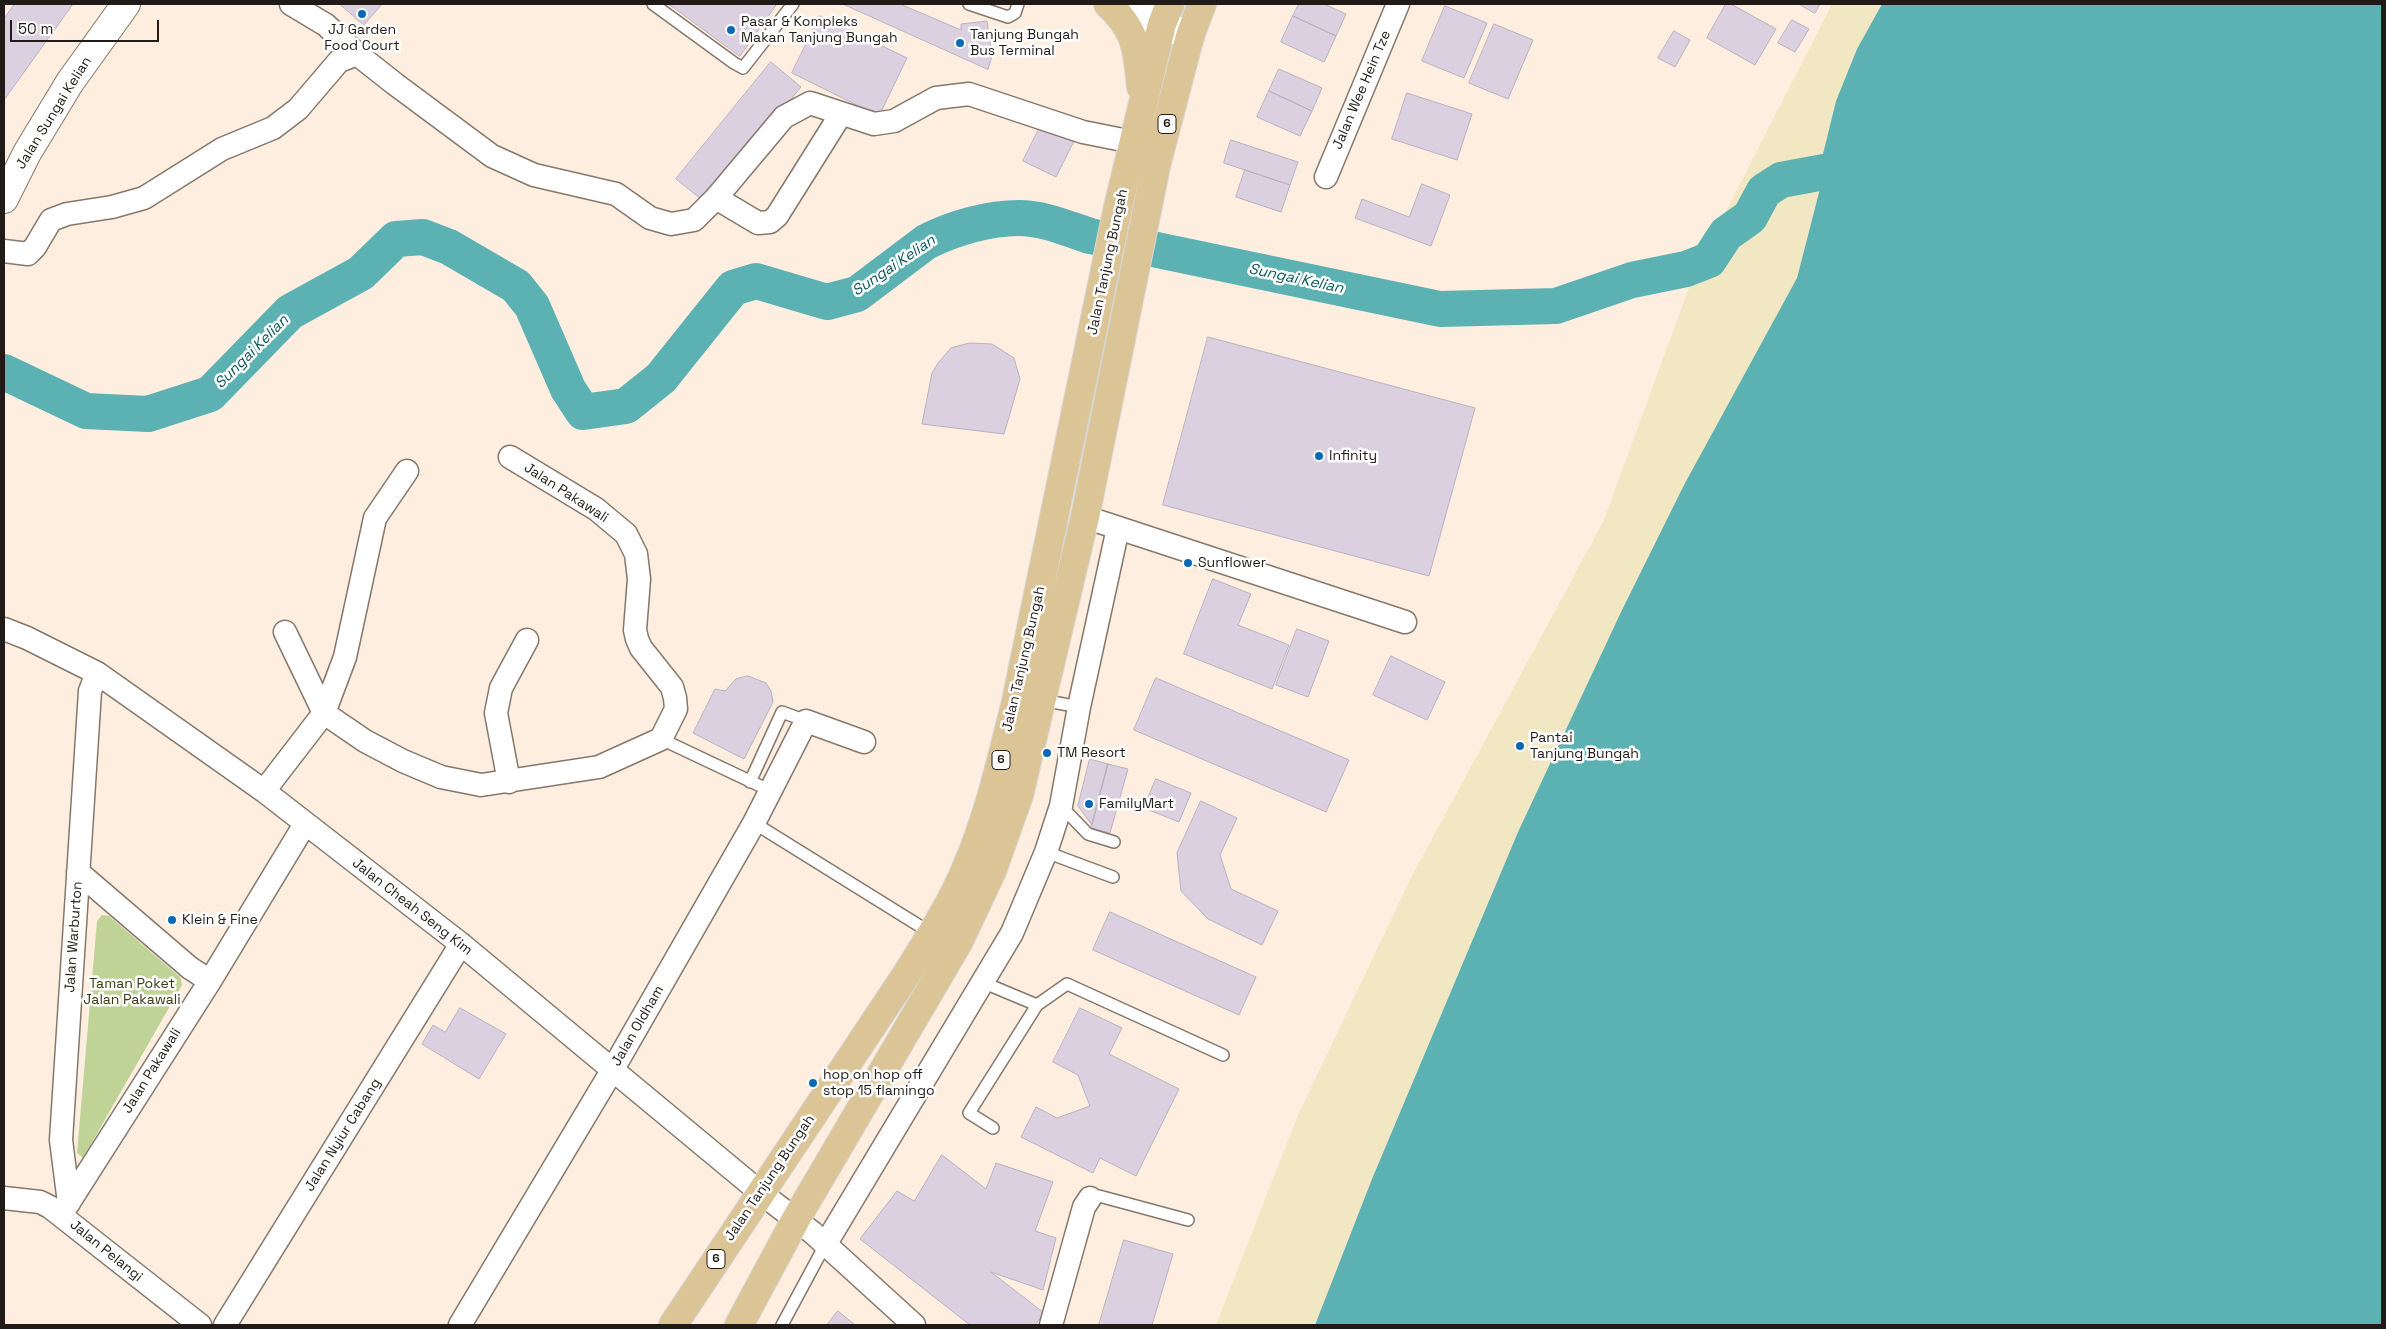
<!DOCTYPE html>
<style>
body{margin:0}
#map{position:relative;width:2386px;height:1329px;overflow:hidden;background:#fdeee0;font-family:"Space Grotesk",sans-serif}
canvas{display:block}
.frame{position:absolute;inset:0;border:5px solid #201b16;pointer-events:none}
.scale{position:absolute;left:10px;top:20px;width:149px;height:22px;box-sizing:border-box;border:2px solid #201b16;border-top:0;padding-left:6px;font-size:15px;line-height:18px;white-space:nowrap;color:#201b16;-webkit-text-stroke:4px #fff;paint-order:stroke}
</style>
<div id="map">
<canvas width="2386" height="1329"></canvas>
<div class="frame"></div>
<div class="scale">50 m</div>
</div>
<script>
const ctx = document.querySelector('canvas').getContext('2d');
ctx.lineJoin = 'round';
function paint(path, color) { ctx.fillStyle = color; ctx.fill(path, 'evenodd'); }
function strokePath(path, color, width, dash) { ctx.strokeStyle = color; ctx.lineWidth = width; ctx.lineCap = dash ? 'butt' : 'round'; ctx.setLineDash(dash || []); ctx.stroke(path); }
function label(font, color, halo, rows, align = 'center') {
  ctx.font = font + ' "Space Grotesk",sans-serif'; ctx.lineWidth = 5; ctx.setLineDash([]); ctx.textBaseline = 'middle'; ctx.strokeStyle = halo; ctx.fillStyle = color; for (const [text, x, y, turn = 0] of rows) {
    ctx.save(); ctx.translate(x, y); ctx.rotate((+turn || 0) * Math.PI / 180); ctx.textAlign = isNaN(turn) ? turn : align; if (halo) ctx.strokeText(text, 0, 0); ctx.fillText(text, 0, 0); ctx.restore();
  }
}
paint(new Path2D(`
 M 102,915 L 109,916 L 180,977 L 182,985 L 83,1158 L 77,1153 L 97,921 Z`), '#c0d397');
paint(new Path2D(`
 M 1832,4 L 1882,4 L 1857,49 L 1836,101 L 1823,154 L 1824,172 L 1797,278 L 1684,485 L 1621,612 L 1518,832 L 1372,1179 L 1315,1325 L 1216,1325 L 1298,1115 L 1411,878 L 1604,520 L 1694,274 Z`), '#f1e7c2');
paint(new Path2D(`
 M 1882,4 L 2382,4 L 2382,1325 L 1315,1325 L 1372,1179 L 1518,832 L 1621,612 L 1684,485 L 1797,278 L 1824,173 L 1823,154 L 1836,101 L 1857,49 Z`), '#5cb1b2');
strokePath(new Path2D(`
 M 4,372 L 86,411 L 148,414 L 210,394 L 290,312 L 361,273 L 396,239 L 423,237 L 449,247 L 516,286 L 532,306 L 568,389 L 583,412 L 626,406 L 661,378 L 733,288 L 756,281 L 827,302 L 857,294 L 926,242 C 953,228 989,218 1019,218 C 1044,218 1068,229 1090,236 L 1440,309 L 1556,306 L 1632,280 L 1686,269 L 1709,260 L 1726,234 L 1750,217 L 1764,191 L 1781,180 L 1824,172`), '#5cb1b2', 36);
const building = new Path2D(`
 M 15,4 L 73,4 L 4,100 L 4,19 Z
 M 340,4 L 382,4 L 364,25 Z
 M 669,4 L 777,4 L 740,56 Z
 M 843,4 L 900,4 L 961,30 L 961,24 L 987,21 L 992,56 L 988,69 Z
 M 1299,4 L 1324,4 L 1346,14 L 1336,36 L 1293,16 Z
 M 1726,4 L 1731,4 L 1776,29 L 1755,65 L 1707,38 Z
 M 1799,4 L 1820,4 L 1815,13 Z
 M 1445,6 L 1487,23 L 1464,78 L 1422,61 Z
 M 820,16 L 907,58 L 879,116 L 792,73 Z
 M 1293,16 L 1336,36 L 1324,62 L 1281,42 Z
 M 1792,20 L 1809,29 L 1795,52 L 1778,43 Z
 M 1494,24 L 1533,40 L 1508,99 L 1469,83 Z
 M 1674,31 L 1690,40 L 1675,67 L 1658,58 Z
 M 771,62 L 801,87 L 706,203 L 676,179 Z
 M 1279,69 L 1322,88 L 1312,111 L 1269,91 Z
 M 1269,91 L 1312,111 L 1300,136 L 1257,117 Z
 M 1407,93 L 1472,114 L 1457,160 L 1392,139 Z
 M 1041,125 L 1074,141 L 1056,177 L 1023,161 Z
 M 1231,140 L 1298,162 L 1290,185 L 1224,163 Z
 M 1245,170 L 1290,185 L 1281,212 L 1236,197 Z
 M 1422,184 L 1450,195 L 1431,246 L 1355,218 L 1362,199 L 1409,217 Z
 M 1208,337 L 1475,408 L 1429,576 L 1163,505 Z
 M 970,343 L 992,344 L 1014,358 L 1020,379 L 1004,434 L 922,424 L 932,373 L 938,363 L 951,348 Z
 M 1213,579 L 1251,594 L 1238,625 L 1289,645 L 1272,689 L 1184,654 Z
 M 1297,629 L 1329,641 L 1308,697 L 1276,685 Z
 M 1391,656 L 1445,682 L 1427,720 L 1373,695 Z
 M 748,676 L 766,683 L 771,691 L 773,702 L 744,759 L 693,733 L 715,689 L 725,691 L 736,679 Z
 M 1156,678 L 1349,760 L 1326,812 L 1134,730 Z
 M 1090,759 L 1108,764 L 1092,825 L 1078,806 Z
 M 1108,764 L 1128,769 L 1110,833 L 1091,828 Z
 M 1156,779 L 1191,793 L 1179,822 L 1144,808 Z
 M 1201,801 L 1237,818 L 1220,855 L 1231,889 L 1278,911 L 1262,945 L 1208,919 L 1181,891 L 1177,853 Z
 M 1110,912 L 1256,977 L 1239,1015 L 1093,950 Z
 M 460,1008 L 506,1034 L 479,1079 L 422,1044 L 433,1025 L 445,1032 Z
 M 1080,1008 L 1122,1028 L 1109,1054 L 1179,1089 L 1136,1176 L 1100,1158 L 1093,1173 L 1021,1137 L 1036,1107 L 1057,1118 L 1090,1106 L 1078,1075 L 1053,1062 Z
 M 942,1155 L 986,1189 L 996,1163 L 1053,1182 L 1035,1231 L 1056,1238 L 1043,1290 L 991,1272 L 1044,1313 L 1035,1325 L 970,1325 L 860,1239 L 897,1191 L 914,1201 Z
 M 1124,1240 L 1173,1254 L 1152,1325 L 1099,1325 Z
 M 838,1311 L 855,1325 L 827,1325 Z`);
paint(building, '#dbd0e0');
strokePath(building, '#bab0c0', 1);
const service = new Path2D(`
 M 653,4 L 734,63 L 743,68 L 793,4
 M 969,4 L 1008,17 L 1015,13 L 1018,4
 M 1042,700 L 1079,707
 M 661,739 L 771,791
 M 750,782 L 782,712 L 806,721
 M 1061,806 L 1088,834 L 1114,842
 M 754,823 L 931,933
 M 1046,852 L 1113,877
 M 982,982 L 1037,1005 L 1067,984 L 1223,1055
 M 993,1128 L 969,1113 L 1037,1005
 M 1090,1198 L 1099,1196 L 1188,1220
 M 782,1325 L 825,1245`);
const minor = new Path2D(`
 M 291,4 L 326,25 L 357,54 L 395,84 L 492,156 L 534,175 L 616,194 L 650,218 L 671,224 L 694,220 L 716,198 L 784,117 L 810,103 L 874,124 L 894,121 L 936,98 L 969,94 L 1083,132 L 1133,142
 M 1326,177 L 1398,4
 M 716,198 L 758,223 L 770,222 L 777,216 L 841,114
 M 4,251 L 28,254 L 35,247 L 51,220 L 67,214 L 112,207 L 144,198 L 222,149 L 273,128 L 298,109 L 339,61 L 357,54
 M 1085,517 L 1405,622
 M 4,629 L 27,638 L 97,673 L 264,791 L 461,944 L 761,1193 L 813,1233 L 914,1325
 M 285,632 L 324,713 L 365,741 L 403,761 L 441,777 L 481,785 L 599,767 L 661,739 L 676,709 L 675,698 L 672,687 L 641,648 L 637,639 L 635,630 L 639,579 L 636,554 L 626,534 L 596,509 L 510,457
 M 509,782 L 496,713 L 501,688 L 527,640
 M 264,791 L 324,713 L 345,657 L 375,518 L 407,471
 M 78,872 L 190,968 L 210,981
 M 4,1198 L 40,1202 L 50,1207 L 200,1325
 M 69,1203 L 61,1140 L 90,691 L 97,673
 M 66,1207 L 210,981 L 305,824
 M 825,1245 L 1012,933 L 1046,852 L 1061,806 L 1079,707 L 1118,528
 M 225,1325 L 461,944
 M 460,1325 L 613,1069 L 754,823 L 806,721 L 864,742
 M 1051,1325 L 1084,1207 L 1090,1198`);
const tertiary = new Path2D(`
 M 1115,4 L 1190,36
 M 4,199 L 27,153 L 70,82 L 126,4`);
const primary = new Path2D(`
 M 1108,4 C 1137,31 1137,49 1141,87
 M 673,1325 L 908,972 C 929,938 952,903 967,866 C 989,815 1001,760 1015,706 L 1118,207 L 1162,24 L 1170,4
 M 739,1325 L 796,1219 L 958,943 L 992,871 L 1019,795 L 1085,517 L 1156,166 L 1190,36 L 1202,4`);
strokePath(service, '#85776b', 14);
strokePath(minor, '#85776b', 25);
strokePath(tertiary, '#85776b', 30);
strokePath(primary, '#d7d6d5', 30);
strokePath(service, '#fff', 11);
strokePath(minor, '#fff', 22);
strokePath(tertiary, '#fff', 28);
strokePath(primary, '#dbc597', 28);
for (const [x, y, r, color] of [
 [362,14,5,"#0768b5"],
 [731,30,5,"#0768b5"],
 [960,43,5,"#0768b5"],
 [1319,456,5,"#0768b5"],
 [1188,563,5,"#0768b5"],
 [1520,746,5,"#0768b5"],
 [1047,753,5,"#0768b5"],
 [1089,804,5,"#0768b5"],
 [172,920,5,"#0768b5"],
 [813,1083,5,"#0768b5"]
]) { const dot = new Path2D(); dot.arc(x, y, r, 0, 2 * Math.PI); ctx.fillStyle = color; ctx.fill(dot); strokePath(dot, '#fff', 2); }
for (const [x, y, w] of [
 [1167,124,18],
 [1001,760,18],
 [716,1259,18]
]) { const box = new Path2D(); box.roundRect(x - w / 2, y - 9.5, w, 19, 4); ctx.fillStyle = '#fff'; ctx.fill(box); strokePath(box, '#201b16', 1); }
label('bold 12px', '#201b16', null, [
 ["6",1167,124],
 ["6",1001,760],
 ["6",716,1259]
]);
label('14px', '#201b16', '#fff', [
 ["Pasar & Kompleks",741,22],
 ["Makan Tanjung Bungah",741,38],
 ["JJ Garden",362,30,"center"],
 ["Food Court",362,46,"center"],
 ["Tanjung Bungah",970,35],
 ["Bus Terminal",970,51],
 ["Infinity",1329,456],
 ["Sunflower",1198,563],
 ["Pantai",1530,738],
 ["Tanjung Bungah",1530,754],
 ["TM Resort",1057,753],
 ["FamilyMart",1099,804],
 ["Klein & Fine",182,920],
 ["hop on hop off",823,1075],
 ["stop 15 flamingo",823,1091]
], 'left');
label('14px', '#201b16', '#fff', [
 ["Jalan Wee Hein Tze",1362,90,-67],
 ["Jalan Sungai Kelian",54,113,-58],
 ["Jalan Tanjung Bungah",1108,262,-78],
 ["Jalan Pakawali",566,493,33],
 ["Jalan Tanjung Bungah",1024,659,-77],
 ["Jalan Cheah Seng Kim",412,907,38],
 ["Jalan Warburton",74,937,-86],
 ["Jalan Oldham",638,1026,-60],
 ["Jalan Pakawali",152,1071,-58],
 ["Jalan Nyiur Cabang",343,1135,-58],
 ["Jalan Tanjung Bungah",770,1178,-56],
 ["Jalan Pelangi",106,1251,39]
]);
label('14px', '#333f13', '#fff', [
 ["Taman Poket",132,984],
 ["Jalan Pakawali",132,1000]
]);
label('italic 15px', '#0b5859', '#fff', [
 ["Sungai Kelian",894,266,-34],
 ["Sungai Kelian",1296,279,12],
 ["Sungai Kelian",252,352,-45]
]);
</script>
